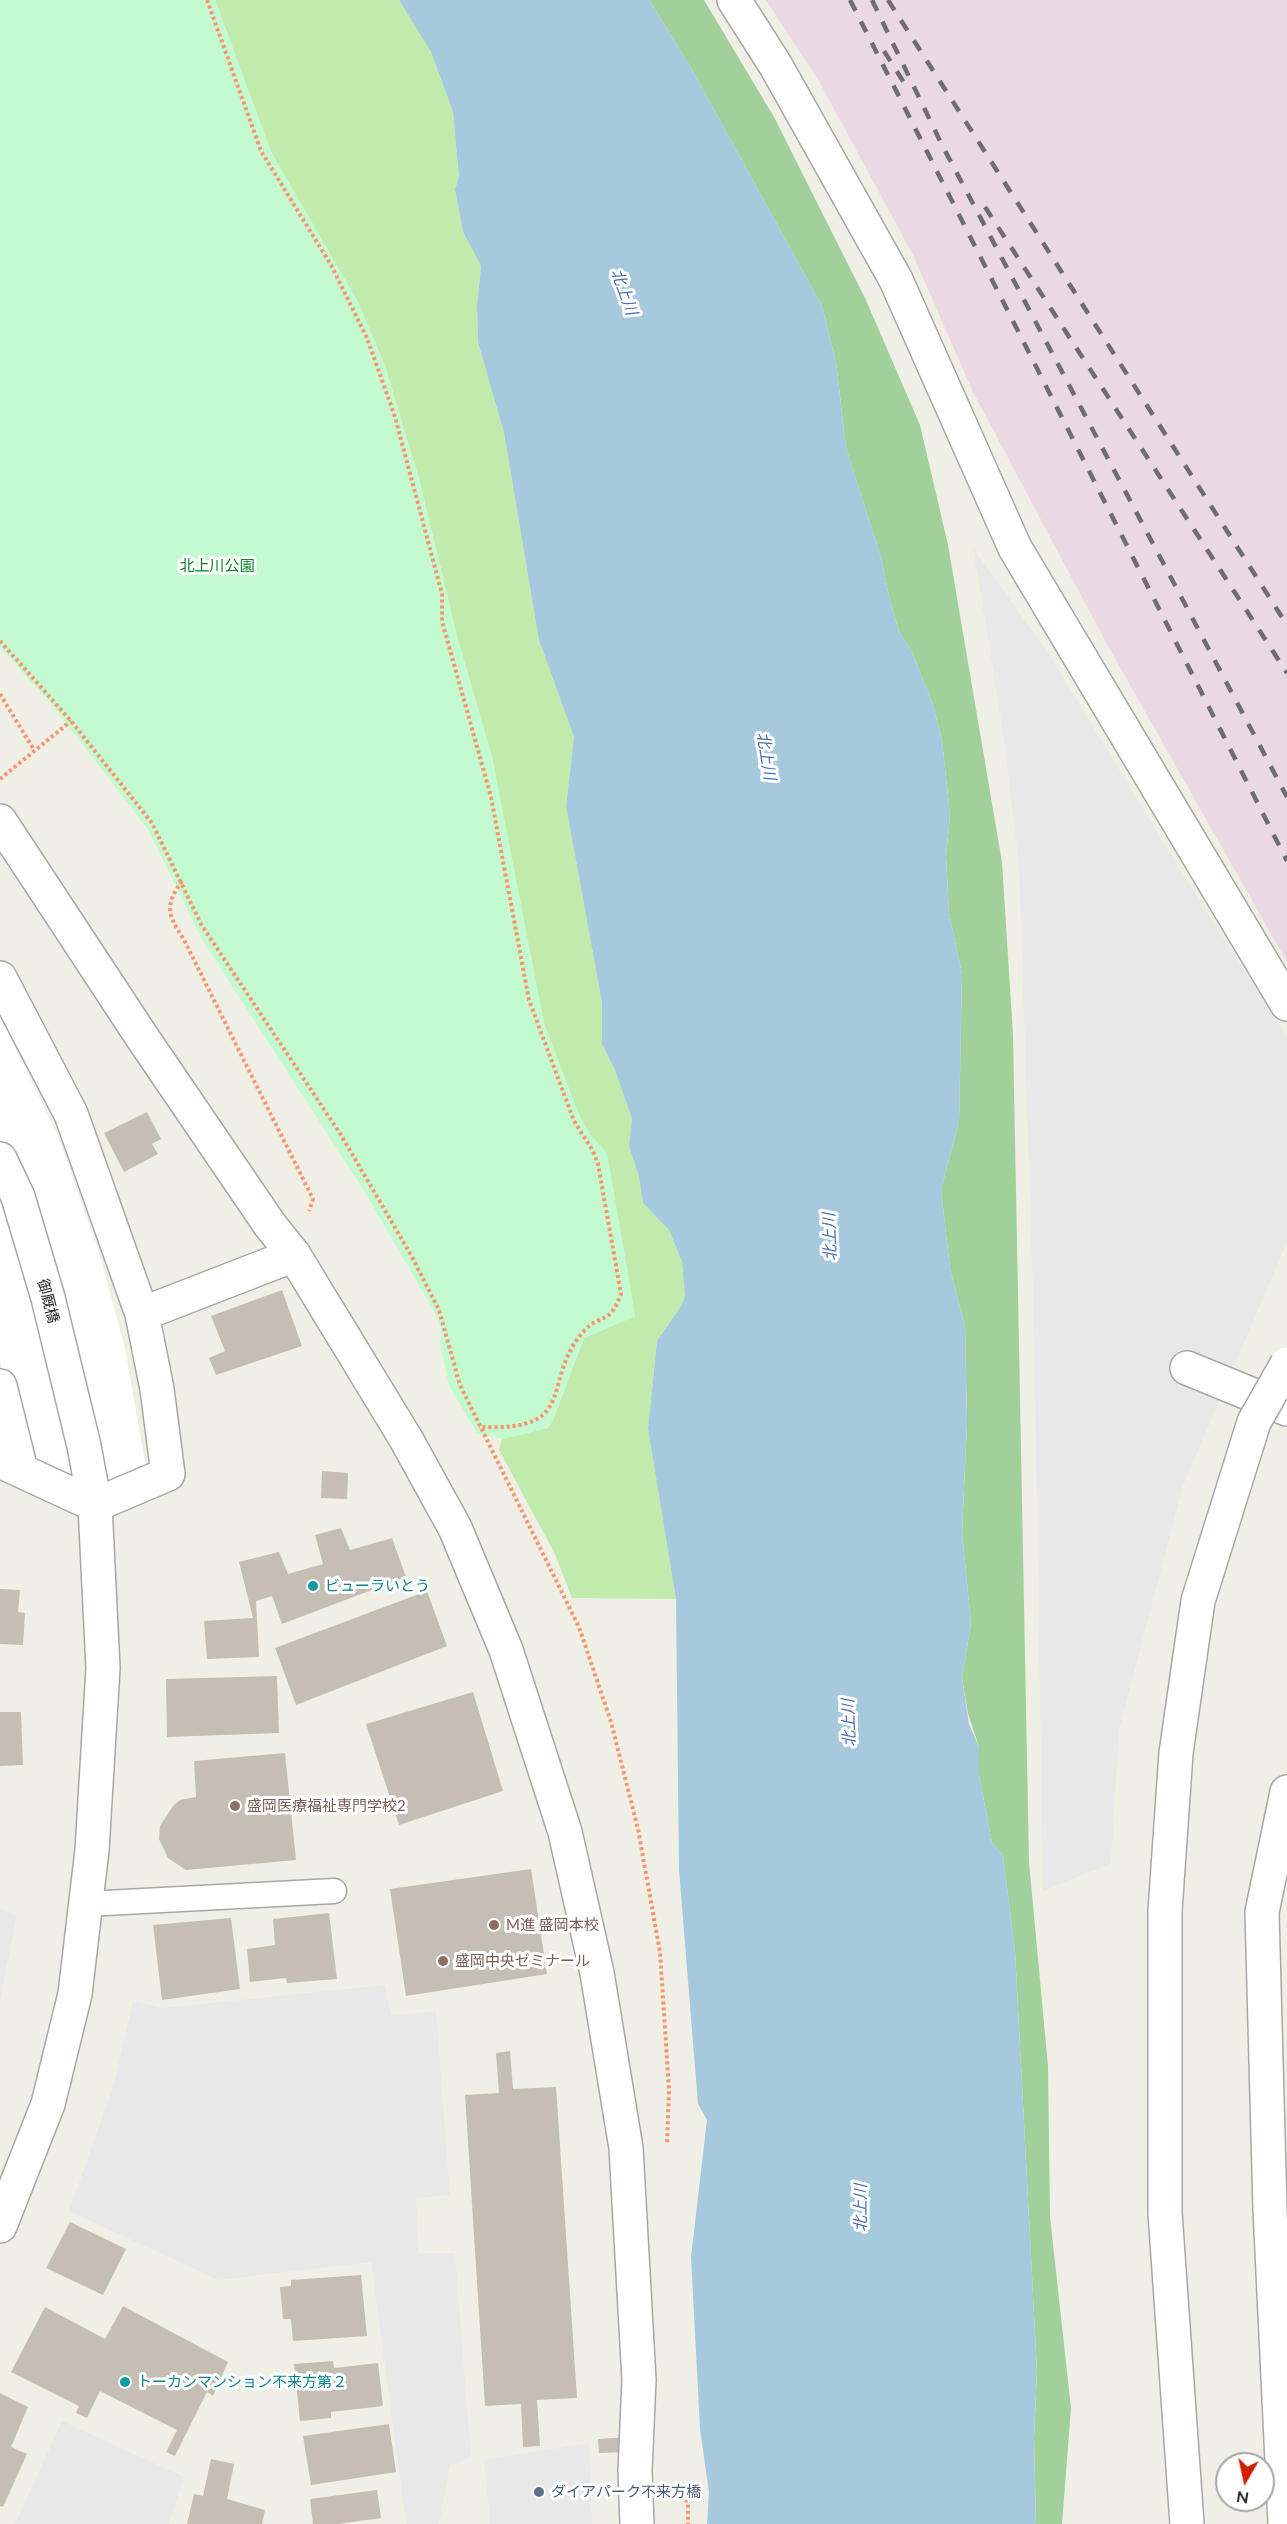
<!DOCTYPE html>
<meta charset="utf-8">
<style>
body{margin:0}
#map{position:relative;width:1287px;height:2524px;overflow:hidden;background:#f0efe6;font-family:Lato,sans-serif}
canvas{display:block}
.north{position:absolute;left:1215px;top:2452px;width:60px;height:60px;box-sizing:border-box;background:#fff;border:2px solid #a6a6a6;border-radius:50%;rotate:189deg;font-size:16px;font-weight:700;line-height:24px;text-align:center;color:#202020}
.north::after{content:'';display:block;margin:auto;width:21px;height:27px;background:#cf2100;clip-path:polygon(50% 0,100% 100%,50% 72%,0 100%)}
</style>
<div id="map">
<canvas width="1287" height="2524"></canvas>
<div class="north">N</div>
</div>
<script>
const ctx = document.querySelector('canvas').getContext('2d');
ctx.lineJoin = 'round';
function paint(path, color) { ctx.fillStyle = color; ctx.fill(path, 'evenodd'); }
function strokePath(path, color, width, dash) { ctx.strokeStyle = color; ctx.lineWidth = width; ctx.lineCap = dash ? 'butt' : 'round'; ctx.setLineDash(dash || []); ctx.stroke(path); }
function label(font, color, halo, rows, align = 'center') {
  ctx.font = font + ' Lato,"Noto Sans JP",sans-serif'; ctx.lineWidth = 6; ctx.setLineDash([]); ctx.textBaseline = 'middle'; ctx.strokeStyle = halo; ctx.fillStyle = color; for (const [text, x, y, turn = 0] of rows) {
    ctx.save(); ctx.translate(x, y); ctx.rotate((+turn || 0) * Math.PI / 180); ctx.textAlign = isNaN(turn) ? turn : align; if (halo) ctx.strokeText(text, 0, 0); ctx.fillText(text, 0, 0); ctx.restore();
  }
}
paint(new Path2D(`
 M 766,0 L 1287,0 L 1287,962 L 1109,648 L 973,392 L 913,255 L 820,83 Z`), '#ead8e3');
paint(new Path2D(`
 M 215,0 L 399,0 L 431,52 L 453,112 L 459,177 L 455,189 L 463,232 L 481,266 L 477,306 L 478,342 L 504,433 L 539,640 L 574,737 L 566,806 L 602,1003 L 602,1044 L 615,1070 L 632,1119 L 629,1146 L 639,1177 L 643,1203 L 669,1230 L 682,1262 L 685,1296 L 681,1306 L 657,1341 L 648,1429 L 676,1599 L 572,1598 L 555,1554 L 499,1450 L 502,1439 L 548,1428 L 553,1420 L 584,1338 L 635,1316 L 607,1154 L 589,1133 L 579,1115 L 544,1024 L 492,757 L 458,640 L 419,479 L 385,366 L 358,302 L 271,152 Z`), '#c1ebac');
paint(new Path2D(`
 M 649,0 L 704,0 L 774,117 L 865,298 L 920,425 L 948,545 L 1002,862 L 1013,1035 L 1029,1862 L 1048,2066 L 1050,2217 L 1071,2408 L 1062,2524 L 1036,2524 L 1034,2438 L 1037,2371 L 1015,1951 L 1003,1855 L 992,1843 L 979,1775 L 979,1747 L 968,1714 L 962,1678 L 971,1623 L 962,1533 L 967,1423 L 965,1326 L 950,1269 L 941,1189 L 959,1122 L 962,974 L 949,913 L 946,856 L 950,815 L 942,740 L 933,705 L 912,652 L 899,631 L 890,601 L 881,557 L 846,448 L 836,362 L 822,306 L 690,66 Z`), '#a1d09a');
paint(new Path2D(`
 M 0,0 L 215,0 L 271,152 L 358,302 L 385,366 L 419,479 L 458,640 L 492,757 L 544,1024 L 579,1115 L 589,1133 L 607,1154 L 635,1316 L 584,1338 L 553,1420 L 548,1428 L 502,1439 L 477,1433 L 449,1386 L 440,1342 L 441,1328 L 434,1311 L 366,1194 L 201,938 L 149,831 L 57,711 L 0,647 Z`), '#c3fad0');
paint(new Path2D(`
 M 973,548 L 1049,654 L 1187,881 L 1287,1037 L 1287,1242 L 1183,1486 L 1119,1730 L 1111,1863 L 1043,1891 L 1034,1326 L 1019,865 L 1002,725 Z
 M 0,1909 L 17,1916 L 0,1999 Z
 M 385,1985 L 391,2016 L 436,2011 L 450,2195 L 416,2198 L 419,2253 L 455,2253 L 471,2458 L 450,2465 L 439,2524 L 406,2524 L 371,2262 L 218,2280 L 69,2211 L 114,2084 L 133,2001 L 163,2008 Z
 M 62,2421 L 184,2477 L 169,2524 L 15,2524 Z
 M 589,2443 L 592,2524 L 490,2524 L 484,2460 Z`), '#e8e8e8');
paint(new Path2D(`
 M 399,0 L 649,0 L 690,66 L 822,306 L 836,362 L 846,448 L 881,557 L 890,601 L 899,631 L 912,652 L 933,705 L 942,740 L 950,815 L 946,856 L 949,913 L 962,974 L 959,1122 L 941,1189 L 950,1269 L 965,1326 L 967,1423 L 962,1533 L 971,1623 L 962,1678 L 969,1724 L 979,1747 L 979,1775 L 992,1843 L 1003,1855 L 1015,1951 L 1037,2371 L 1034,2438 L 1036,2524 L 707,2524 L 709,2492 L 700,2429 L 691,2257 L 707,2120 L 698,2104 L 679,1870 L 676,1599 L 648,1429 L 657,1341 L 681,1306 L 685,1296 L 682,1262 L 669,1230 L 643,1203 L 639,1177 L 629,1146 L 632,1119 L 615,1070 L 602,1044 L 602,1003 L 566,806 L 574,737 L 539,640 L 504,433 L 478,342 L 477,306 L 481,266 L 463,232 L 455,189 L 459,177 L 453,112 L 431,52 Z`), '#a6c9de');
paint(new Path2D(`
 M 0,1016 L 58,1136 L 99,1252 L 125,1349 L 152,1502 L 95,1505 L 21,1470 L 0,1360 Z`), '#fff');
paint(new Path2D(`
 M 147,1112 L 161,1139 L 152,1144 L 158,1154 L 124,1172 L 104,1133 Z
 M 282,1290 L 302,1346 L 216,1375 L 209,1358 L 225,1351 L 211,1316 Z
 M 322,1471 L 348,1473 L 347,1499 L 321,1498 Z
 M 341,1528 L 350,1550 L 392,1538 L 406,1577 L 282,1624 L 272,1596 L 256,1601 L 259,1657 L 207,1659 L 204,1621 L 253,1618 L 239,1562 L 279,1552 L 288,1574 L 323,1564 L 315,1535 Z
 M 0,1589 L 20,1590 L 18,1612 L 25,1613 L 23,1645 L 0,1644 Z
 M 427,1591 L 447,1646 L 296,1705 L 275,1648 Z
 M 277,1676 L 279,1733 L 167,1737 L 166,1679 Z
 M 473,1692 L 503,1791 L 399,1825 L 366,1724 Z
 M 0,1712 L 21,1712 L 23,1765 L 0,1766 Z
 M 285,1753 L 296,1860 L 186,1870 L 168,1858 L 159,1839 L 160,1826 L 173,1806 L 180,1800 L 196,1797 L 194,1761 Z
 M 531,1869 L 547,1974 L 406,1996 L 390,1889 Z
 M 329,1913 L 337,1979 L 287,1983 L 286,1978 L 250,1982 L 247,1949 L 275,1945 L 273,1919 Z
 M 231,1918 L 240,1989 L 162,2000 L 153,1925 Z
 M 510,2051 L 513,2089 L 556,2087 L 577,2398 L 537,2400 L 540,2446 L 523,2447 L 521,2404 L 485,2406 L 465,2095 L 499,2093 L 496,2053 Z
 M 70,2222 L 126,2249 L 103,2295 L 46,2268 Z
 M 361,2275 L 367,2336 L 293,2341 L 291,2319 L 283,2319 L 280,2287 L 291,2286 L 291,2280 Z
 M 123,2306 L 228,2362 L 213,2396 L 207,2392 L 175,2456 L 166,2452 L 177,2430 L 100,2391 L 87,2418 L 76,2413 L 79,2406 L 11,2372 L 45,2307 L 105,2339 Z
 M 333,2361 L 334,2368 L 378,2363 L 383,2406 L 331,2412 L 331,2418 L 300,2421 L 294,2364 Z
 M 0,2393 L 28,2407 L 11,2447 L 27,2454 L 3,2507 L 0,2506 Z
 M 389,2424 L 396,2472 L 311,2485 L 303,2436 Z
 M 629,2437 L 630,2452 L 599,2453 L 598,2439 Z
 M 211,2459 L 234,2464 L 227,2499 L 265,2510 L 262,2524 L 187,2524 L 194,2494 L 203,2496 Z
 M 377,2490 L 381,2518 L 338,2524 L 313,2524 L 310,2499 Z`), '#c5beb5');
const service = new Path2D(`
 M 86,1904 L 334,1891`);
const pedestrian = new Path2D(`
 M 294,1255 L 406,1439 L 455,1528 L 506,1650 L 565,1832 L 597,1973 L 626,2148 L 639,2380 L 635,2471 L 637,2524`);
const minor = new Path2D(`
 M 734,0 L 776,66 L 896,280 L 1015,548 L 1287,1004
 M 0,821 L 142,1037 L 270,1225 L 294,1255 L 142,1314
 M 0,978 L 71,1114 L 142,1314 L 157,1389 L 168,1474 L 95,1505 L 0,1461
 M 1187,1368 L 1287,1409
 M 0,1386 L 21,1470`);
const tertiary = new Path2D(`
 M 0,1159 L 18,1197 L 48,1298 L 84,1446 L 95,1505 L 103,1668 L 92,1850 L 75,1994 L 48,2104 L 0,2226
 M 1165,2213 L 1187,2524
 M 1285,2524 L 1270,2209 L 1262,1912 L 1287,1792`);
strokePath(service, '#a7a7a7', 27);
strokePath(pedestrian, '#a7a7a7', 36);
strokePath(minor, '#a7a7a7', 36);
strokePath(tertiary, '#a7a7a7', 36);
strokePath(new Path2D(`
 M 207,0 L 261,151 L 331,265 L 367,338 L 395,417 L 442,594 L 442,621 L 491,797 L 529,1000 L 574,1121 L 593,1151 L 598,1164 L 621,1294 C 609,1327 601,1312 584,1331 C 539,1381 582,1432 479,1427
 M 0,641 L 71,721 L 152,823 L 201,924 L 341,1135 L 411,1255 L 439,1310 L 460,1385 L 579,1627 L 611,1722 L 638,1829 L 660,1952 L 669,2090 L 667,2144
 M 0,694 L 34,750
 M 0,779 L 71,721
 M 182,881 C 165,905 167,914 183,938 L 313,1199 L 309,1211
 M 677,2485 L 679,2494 L 688,2502 L 688,2524`), '#fc926c', 4, [3, 3]);
strokePath(service, '#fff', 24);
strokePath(pedestrian, '#fff', 33);
strokePath(minor, '#fff', 33);
strokePath(tertiary, '#fff', 33);
strokePath(new Path2D(`
 M 850,0 L 1287,861
 M 872,0 L 942,145 L 1287,797
 M 888,0 L 1287,625
 M 884,51 L 908,89
 M 985,207 L 1287,673`), '#6e6e6e', 4.5, [12, 12]);
const tertiaryBridge = new Path2D(`
 M 1165,2213 L 1165,1911 L 1176,1753 L 1198,1601 L 1254,1422 L 1287,1364`);
strokePath(tertiaryBridge, '#a7a7a7', 36, []);
strokePath(tertiaryBridge, '#fff', 33);
for (const [x, y, r, color] of [
 [313,1586,6,"#0f9aa8"],
 [235,1806,6,"#8d6e63"],
 [494,1925,6,"#8d6e63"],
 [443,1961,6,"#8d6e63"],
 [125,2382,6,"#0f9aa8"],
 [539,2492,6,"#5c6f8a"]
]) { const dot = new Path2D(); dot.arc(x, y, r, 0, 2 * Math.PI); ctx.fillStyle = color; ctx.fill(dot); strokePath(dot, '#fff', 2); }
label('15px', '#0a8127', '#fff', [
 ["北上川公園",217,566]
]);
label('15px', '#202020', '#fff', [
 ["御厩橋",48,1301,75]
]);
label('15px', '#0d838f', '#fff', [
 ["ビューラいとう",325,1586],
 ["トーカンマンション不来方第２",137,2382]
], 'left');
label('15px', '#785e54', '#fff', [
 ["盛岡医療福祉専門学校2",247,1806],
 ["M進 盛岡本校",506,1925],
 ["盛岡中央ゼミナール",455,1961]
], 'left');
label('15px', '#4e5e75', '#fff', [
 ["ダイアパーク不来方橋",551,2492]
], 'left');
label('italic 16px', '#4a6db2', '#fff', [
 ["北上川",624,292,70],
 ["北上川",766,756,81],
 ["北上川",830,1237,-92],
 ["北上川",849,1723,-92],
 ["北上川",861,2208,-90]
]);
</script>
